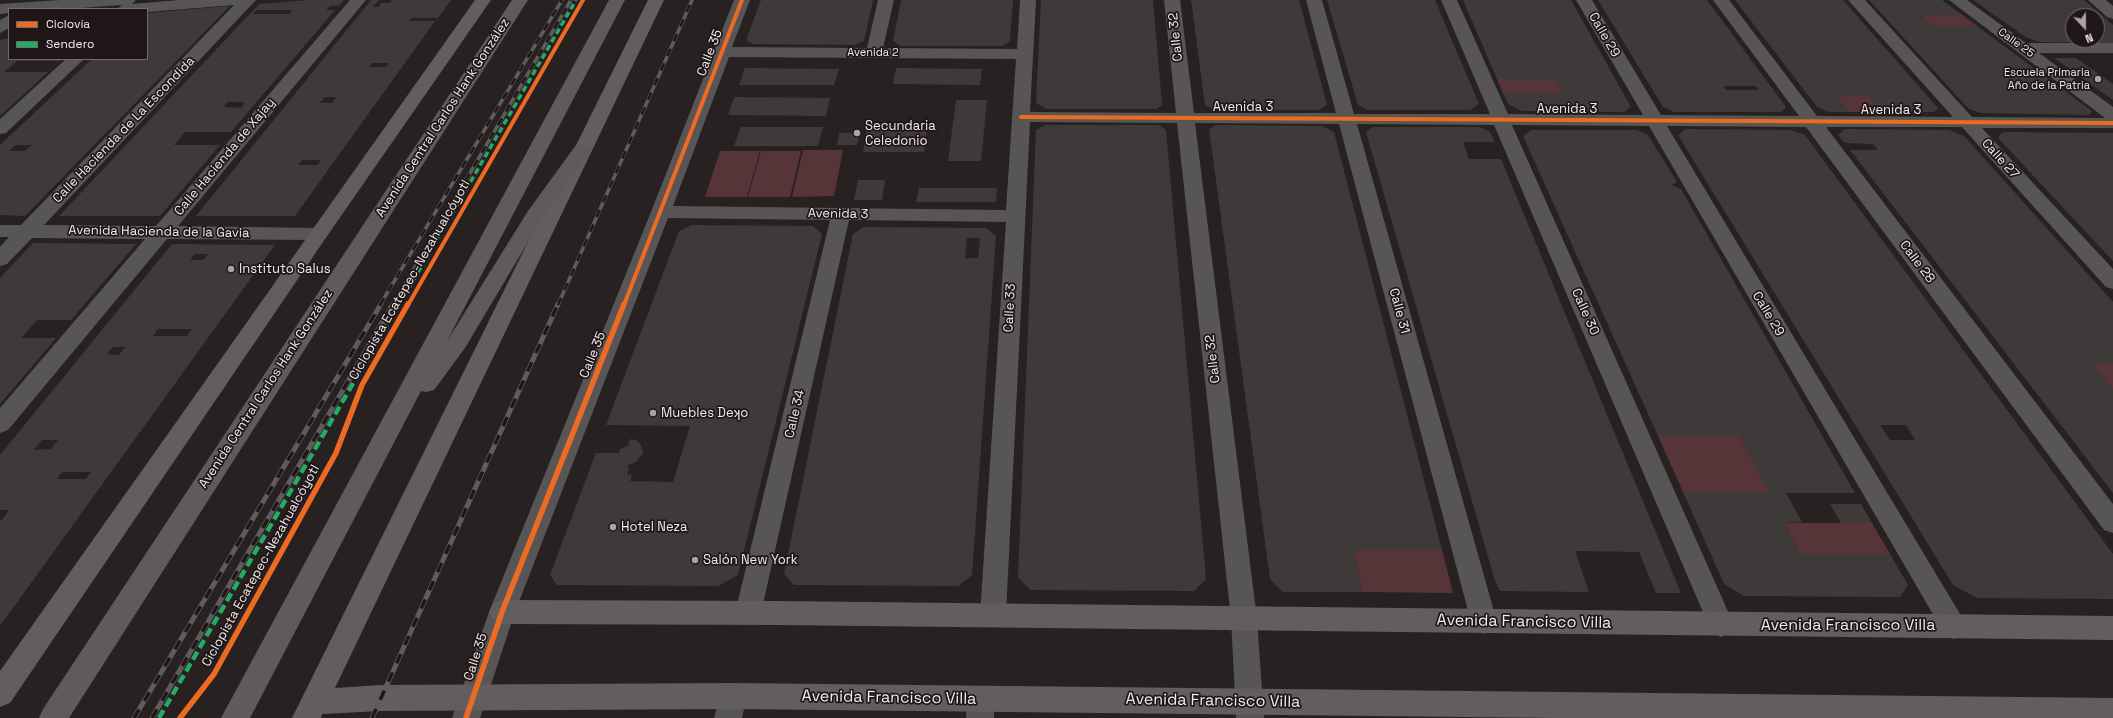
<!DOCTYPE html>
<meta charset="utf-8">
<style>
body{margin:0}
#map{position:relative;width:2113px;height:718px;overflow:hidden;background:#272122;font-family:"Space Grotesk",sans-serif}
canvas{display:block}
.legend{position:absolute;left:8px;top:8px;width:140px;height:52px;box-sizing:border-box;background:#201617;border:1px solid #746b6c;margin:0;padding:5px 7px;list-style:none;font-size:12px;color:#f2eaeb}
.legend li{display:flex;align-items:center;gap:8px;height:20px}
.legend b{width:20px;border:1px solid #746b6c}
.north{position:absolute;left:2065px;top:8px;width:40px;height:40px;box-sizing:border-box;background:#201617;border:1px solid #746b6c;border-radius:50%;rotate:158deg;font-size:11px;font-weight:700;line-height:16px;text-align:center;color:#f2eaeb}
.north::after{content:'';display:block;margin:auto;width:14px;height:18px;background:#aba4a5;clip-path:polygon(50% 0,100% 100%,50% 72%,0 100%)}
</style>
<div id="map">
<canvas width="2113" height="718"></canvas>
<ul class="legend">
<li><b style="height:5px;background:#ed6a23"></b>Ciclovía</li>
<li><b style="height:5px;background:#26ab63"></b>Sendero</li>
</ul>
<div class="north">N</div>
</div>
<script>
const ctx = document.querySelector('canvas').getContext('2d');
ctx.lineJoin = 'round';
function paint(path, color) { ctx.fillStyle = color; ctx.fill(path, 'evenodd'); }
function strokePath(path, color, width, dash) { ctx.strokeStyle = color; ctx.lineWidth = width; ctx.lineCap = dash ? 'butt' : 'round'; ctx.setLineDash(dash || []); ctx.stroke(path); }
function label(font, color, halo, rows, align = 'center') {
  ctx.font = font + ' "Space Grotesk",sans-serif'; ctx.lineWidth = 3.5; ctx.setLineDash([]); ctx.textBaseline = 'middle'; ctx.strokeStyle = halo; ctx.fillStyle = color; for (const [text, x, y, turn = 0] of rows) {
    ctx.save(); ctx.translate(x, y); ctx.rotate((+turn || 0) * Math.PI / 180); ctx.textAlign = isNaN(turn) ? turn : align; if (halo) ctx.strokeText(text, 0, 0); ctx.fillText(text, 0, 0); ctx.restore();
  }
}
paint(new Path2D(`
 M 1961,14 L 1977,26 L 1932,26 L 1920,15 Z
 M 1497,79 L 1556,79 L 1563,93 L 1503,93 Z
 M 1835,95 L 1868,95 L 1882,112 L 1848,112 Z
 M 803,150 L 843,150 L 834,196 L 792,197 Z
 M 720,151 L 760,151 L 747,197 L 705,197 Z
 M 761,151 L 801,151 L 790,197 L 748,197 Z
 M 2091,364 L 2113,364 L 2113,389 L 2112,389 Z
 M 1658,436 L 1740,436 L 1769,492 L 1683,492 Z
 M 1784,523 L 1872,523 L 1890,554 L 1800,554 Z
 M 1354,550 L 1442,550 L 1453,593 L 1362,592 Z`), '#573438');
paint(new Path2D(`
 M 310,0 L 344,0 L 339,6 L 330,6 L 326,10 L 335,10 L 231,132 L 185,132 L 174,145 L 220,145 L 160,216 L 59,216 L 259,4 ZM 256,10 L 292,10 L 289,14 L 253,14 ZM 228,102 L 245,102 L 241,108 L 224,107 Z
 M 371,0 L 379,0 L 373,7 L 378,7 L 381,3 L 390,3 L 392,0 L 451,0 L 438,18 L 411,18 L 409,21 L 435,21 L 295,216 L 196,216 ZM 372,63 L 389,63 L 386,67 L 369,67 ZM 325,97 L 336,97 L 332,103 L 320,103 ZM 302,160 L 321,160 L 317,165 L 298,165 Z
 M 761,0 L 873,0 L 864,41 L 855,45 L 753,44 L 746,40 Z
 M 901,0 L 1013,0 L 1010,41 L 1002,46 L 901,46 L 893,41 Z
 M 1041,0 L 1153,0 L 1162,105 L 1156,109 L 1046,109 L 1036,103 Z
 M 1191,0 L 1299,0 L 1327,105 L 1319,110 L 1215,110 L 1205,105 Z
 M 1327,0 L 1435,0 L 1479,104 L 1470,110 L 1368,110 L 1358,105 Z
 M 1463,0 L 1571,0 L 1631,107 L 1624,112 L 1522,111 L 1508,104 L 1503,93 L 1563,93 L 1556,79 L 1497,79 Z
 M 1598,0 L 1707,0 L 1786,107 L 1781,112 L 1674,112 L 1663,107 ZM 1723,86 L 1756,86 L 1759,90 L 1726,90 Z
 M 1735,0 L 1843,0 L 1938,108 L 1934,112 L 1882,112 L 1868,95 L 1835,95 L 1848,112 L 1829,112 L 1817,107 Z
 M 1869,0 L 1942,0 L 1961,14 L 1920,15 L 1932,26 L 1977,26 L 2092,111 L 2089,115 L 1980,113 L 1969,109 Z
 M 1973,0 L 2084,0 L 2113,25 L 2113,43 L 2040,42 L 2027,38 ZM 2073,16 L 2097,16 L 2097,40 L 2073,40 Z
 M 230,6 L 25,216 L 0,215 L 0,145 L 92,59 L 147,59 L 147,13 ZM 16,145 L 32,145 L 25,151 L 9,151 Z
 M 9,38 L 9,59 L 62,59 L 60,61 L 17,61 L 4,72 L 48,72 L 0,116 L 0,40 Z
 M 2054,58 L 2076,58 L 2113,84 L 2113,100 Z
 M 745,68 L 839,69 L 834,85 L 739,85 Z
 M 896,68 L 982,69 L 980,85 L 893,84 Z
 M 734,97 L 830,98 L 826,116 L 728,115 Z
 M 956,100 L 987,100 L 981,161 L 948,161 Z
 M 1045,125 L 1159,125 L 1166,130 L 1206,579 L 1194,591 L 1031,590 L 1018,578 L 1036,130 Z
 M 1217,125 L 1322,126 L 1334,132 L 1442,550 L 1354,550 L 1362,592 L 1283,592 L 1270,579 L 1209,129 Z
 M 741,127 L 823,127 L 818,146 L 734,146 Z
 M 1373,127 L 1480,127 L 1490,132 L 1495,142 L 1463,142 L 1469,159 L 1501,159 L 1681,593 L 1656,593 L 1639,552 L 1575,551 L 1589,592 L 1500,591 L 1495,581 L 1366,132 Z
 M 867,128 L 927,128 L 924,152 L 863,152 Z
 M 1685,129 L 1791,130 L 1805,135 L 2113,554 L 2113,599 L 1977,598 L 1953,585 L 1678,135 ZM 1880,425 L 1906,425 L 1915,440 L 1890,440 Z
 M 1844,129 L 1949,130 L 1964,136 L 2113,302 L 2113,364 L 2091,364 L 2113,389 L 2113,493 L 1850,150 L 1878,150 L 1873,144 L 1845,143 L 1838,135 Z
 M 1531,130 L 1637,130 L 1648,135 L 1677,182 L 1672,185 L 1681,189 L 1855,493 L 1786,493 L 1802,522 L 1784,523 L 1800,554 L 1890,554 L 1908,585 L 1900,597 L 1744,596 L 1724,584 L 1683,492 L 1769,492 L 1740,436 L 1658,436 L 1523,136 Z
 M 2002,132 L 2113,133 L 2113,261 L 1998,138 Z
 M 839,133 L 860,133 L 857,145 L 837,145 Z
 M 858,180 L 885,180 L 882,200 L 854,200 Z
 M 919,188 L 997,188 L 996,202 L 916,202 Z
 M 691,225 L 813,226 L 822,234 L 738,575 L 718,586 L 557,585 L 550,575 L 596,453 L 619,453 L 620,449 L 628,446 L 630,439 L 638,441 L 642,447 L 643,453 L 636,462 L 627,466 L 629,468 L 627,475 L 632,474 L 630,481 L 673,482 L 690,426 L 606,425 L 679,231 Z
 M 864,227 L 986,228 L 996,236 L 972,575 L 958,586 L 794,585 L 784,574 L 853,234 ZM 967,238 L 980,238 L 978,258 L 965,258 Z
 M 33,243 L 136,244 L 71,320 L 37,320 L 21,338 L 56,338 L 0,404 L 0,278 Z
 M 172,244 L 275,245 L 0,626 L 0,520 L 2,520 L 9,510 L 0,510 L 0,455 ZM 195,254 L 208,254 L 203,260 L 190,260 ZM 158,329 L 192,329 L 187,336 L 153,336 ZM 113,347 L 125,347 L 119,355 L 107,354 ZM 42,440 L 58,440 L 51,449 L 34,450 ZM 62,472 L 91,472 L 86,479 L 57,479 Z
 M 1830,504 L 1861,504 L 1872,523 L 1841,523 Z`), '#3f3a3a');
paint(new Path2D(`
 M 61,0 L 136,0 L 132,4 L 180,0 L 256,0 L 44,225 L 156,226 L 350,0 L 366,0 L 178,226 L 318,228 L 325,229 L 328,234 L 325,239 L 318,240 L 167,239 L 8,430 L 0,433 L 0,408 L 145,239 L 32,238 L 7,264 L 0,266 L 0,247 L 9,237 L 0,237 L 0,225 L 21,225 L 234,5 L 147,12 L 147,9 L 117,9 L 122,5 L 67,9 L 9,9 L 9,13 L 0,14 L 0,4 Z
 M 734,0 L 750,0 L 732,47 L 867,48 L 878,0 L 894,0 L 883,48 L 1017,49 L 1020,0 L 1036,0 L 1030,112 L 1176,113 L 1164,0 L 1180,0 L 1194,113 L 1336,113 L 1306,0 L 1322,0 L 1354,114 L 1490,114 L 1441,0 L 1457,0 L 1508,114 L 1643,115 L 1576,0 L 1592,0 L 1661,115 L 1799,116 L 1713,0 L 1729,0 L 1817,116 L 1953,117 L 1848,0 L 1865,0 L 1972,117 L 2105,118 L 1949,0 L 1967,0 L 2026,43 L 2113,43 L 2113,53 L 2039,53 L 2113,107 L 2113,128 L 1982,128 L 2113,269 L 2113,289 L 2106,287 L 1962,127 L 1826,127 L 2113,504 L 2113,533 L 2104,530 L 1806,127 L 1667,126 L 1963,619 L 1967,627 L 1963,635 L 1954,639 L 1945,635 L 1649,126 L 1512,125 L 1734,625 L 1730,633 L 1721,637 L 1712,633 L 1494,125 L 1357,124 L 1497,622 L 1493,630 L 1484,634 L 1475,630 L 1471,622 L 1339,124 L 1195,123 L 1257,619 L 1264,718 L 1236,718 L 1231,619 L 1177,123 L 1030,122 L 1006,615 L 1002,623 L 993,627 L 984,623 L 980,615 L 1006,222 L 849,220 L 761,613 L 757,621 L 748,625 L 739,621 L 735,613 L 830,220 L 668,218 L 515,612 L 480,718 L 452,718 L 489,612 L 651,212 ZM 729,57 L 1016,59 L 1006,210 L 673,206 Z
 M 2088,0 L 2106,0 L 2113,6 L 2113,19 L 2107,17 Z
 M 9,15 L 9,28 L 0,33 L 0,20 Z
 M 66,59 L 84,59 L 6,133 L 0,134 L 0,119 Z
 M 733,683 L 743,687 L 747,696 L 742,718 L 714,718 L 723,687 Z
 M 981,686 L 991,690 L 995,699 L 994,718 L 966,718 L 967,699 L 971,690 Z`), '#575555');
paint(new Path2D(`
 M 475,0 L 491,0 L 325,239 L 10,703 L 0,707 L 0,671 Z
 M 648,0 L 664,0 L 335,688 L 381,685 L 733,683 L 2113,698 L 2113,718 L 1557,718 L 733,709 L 381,711 L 322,714 L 321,718 L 292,718 Z
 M 502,600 L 777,601 L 2113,616 L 2113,640 L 777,625 L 502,624 L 493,620 L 489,612 L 493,604 Z`), '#625e5e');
paint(new Path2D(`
 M 512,0 L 528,0 L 69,718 L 39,718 L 43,709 Z
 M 609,0 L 625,0 L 447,341 L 528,211 L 576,145 L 582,144 L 588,145 L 591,149 L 543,217 L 465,348 L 434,390 L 426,392 L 421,391 L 250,718 L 221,718 Z`), '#5f5b5c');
const railFar1 = new Path2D(`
 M 380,305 L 562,0
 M 393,305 L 571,0
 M 558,305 L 692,0`);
const rail = new Path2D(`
 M 134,718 L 381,304
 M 152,718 L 393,304
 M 372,718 L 558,304`);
strokePath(railFar1, '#605c5e', 3.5);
strokePath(rail, '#605c5e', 5);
strokePath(railFar1, '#201617', 2.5, [8]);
strokePath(rail, '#201617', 3.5, [10]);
strokePath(new Path2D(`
 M 399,305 L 576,0`), '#26ab63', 3.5, [6, 3.5]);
strokePath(new Path2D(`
 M 159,718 L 399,304`), '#26ab63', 4.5, [9, 4.5]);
strokePath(new Path2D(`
 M 1021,117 L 2113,123
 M 408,305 L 583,0
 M 624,305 L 742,0`), '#ed6a23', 4);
strokePath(new Path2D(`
 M 180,718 L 214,674 L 336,453 L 362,385 L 408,304
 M 466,718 L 502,612 L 624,304`), '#ed6a23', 5.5);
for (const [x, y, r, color] of [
 [2098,79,4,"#aba4a5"],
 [857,133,4,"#aba4a5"],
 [231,269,4,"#aba4a5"],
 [653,413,4,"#aba4a5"],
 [613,527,4,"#aba4a5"],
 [695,560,4,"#aba4a5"]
]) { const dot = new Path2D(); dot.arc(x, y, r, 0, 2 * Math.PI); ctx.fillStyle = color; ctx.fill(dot); strokePath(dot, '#201617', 1.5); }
label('11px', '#f2eaeb', '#201617', [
 ["Calle 25",2016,43,36],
 ["Avenida 2",873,53]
]);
label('11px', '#f2eaeb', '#201617', [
 ["Escuela Primaria",2090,73],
 ["Año de la Patria",2090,86]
], 'right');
label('13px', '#f2eaeb', '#201617', [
 ["Calle 29",1604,35,60],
 ["Calle 32",1176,37,-96],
 ["Calle 35",710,53,-69],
 ["Avenida 3",1243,107],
 ["Avenida 3",1567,109],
 ["Avenida 3",1891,110],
 ["Avenida Central Carlos Hank González",443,118,-57],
 ["Calle Hacienda de La Escondida",124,130,-46],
 ["Calle Hacienda de Xajay",225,157,-50],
 ["Calle 27",2000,159,48],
 ["Avenida 3",838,214,1],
 ["Avenida Hacienda de la Gavia",159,232,1],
 ["Calle 28",1917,262,53],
 ["Ciclopista Ecatepec-Nezahualcóyotl",410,280,-60],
 ["Calle 33",1010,308,-87],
 ["Calle 31",1399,311,75],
 ["Calle 30",1585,312,66],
 ["Calle 29",1768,314,59],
 ["Calle 35",593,355,-68],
 ["Calle 32",1213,359,-97],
 ["Avenida Central Carlos Hank González",266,389,-57],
 ["Calle 34",795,414,-77],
 ["Ciclopista Ecatepec-Nezahualcóyotl",261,566,-61],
 ["Calle 35",476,657,-72]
]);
label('13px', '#f2eaeb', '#201617', [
 ["Secundaria",865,126],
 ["Celedonio",865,141],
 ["Instituto Salus",239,269],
 ["Muebles Deʞo",661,413],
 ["Hotel Neza",621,527],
 ["Salón New York",703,560]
], 'left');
label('16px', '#f2eaeb', '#201617', [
 ["Avenida Francisco Villa",1524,622,1],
 ["Avenida Francisco Villa",1848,626],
 ["Avenida Francisco Villa",889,698,1],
 ["Avenida Francisco Villa",1213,701,1]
]);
</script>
